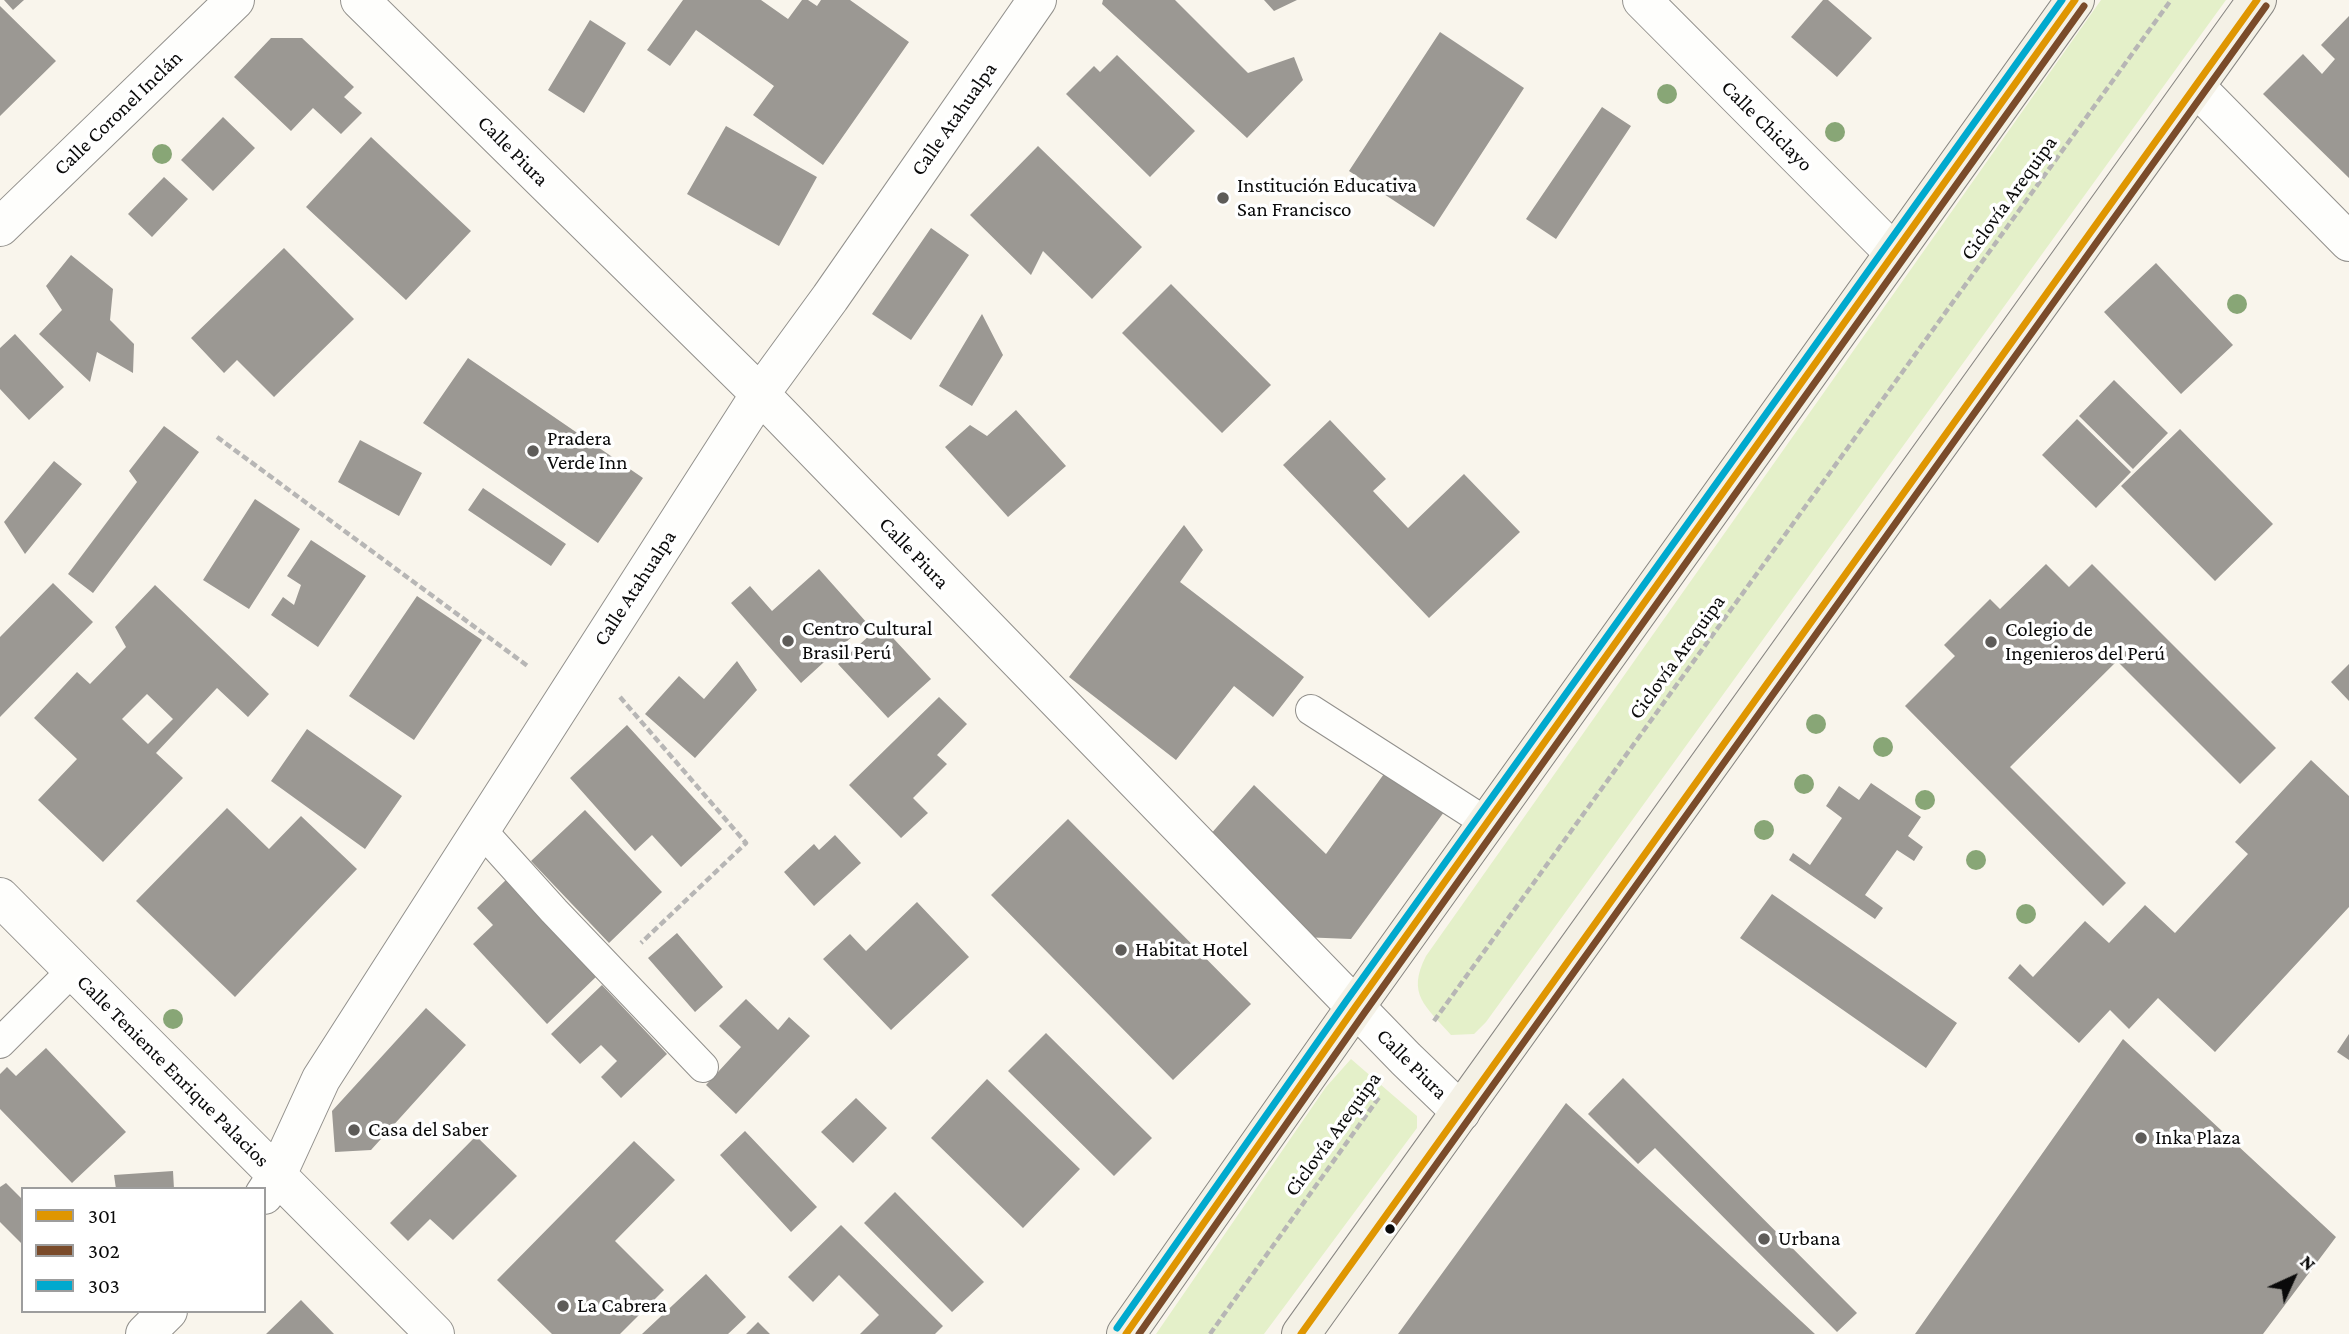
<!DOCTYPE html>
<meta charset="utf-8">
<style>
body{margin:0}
#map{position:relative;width:2349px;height:1334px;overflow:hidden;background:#f9f5ec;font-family:"Crimson Pro",serif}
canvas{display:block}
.legend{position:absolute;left:21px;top:1187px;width:245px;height:126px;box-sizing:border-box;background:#fff;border:2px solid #9d9d9d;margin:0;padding:9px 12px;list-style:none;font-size:21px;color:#0a0a0a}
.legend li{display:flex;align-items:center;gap:14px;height:35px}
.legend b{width:35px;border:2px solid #9d9d9d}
.north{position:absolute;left:2258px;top:1243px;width:70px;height:70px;-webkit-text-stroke:5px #fff;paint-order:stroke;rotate:45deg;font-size:19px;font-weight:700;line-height:28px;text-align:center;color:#0a0a0a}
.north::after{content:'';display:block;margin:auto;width:24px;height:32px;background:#0a0a0a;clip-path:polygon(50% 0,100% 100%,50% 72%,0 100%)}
</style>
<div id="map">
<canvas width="2349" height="1334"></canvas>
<ul class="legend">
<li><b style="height:9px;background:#df9601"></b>301</li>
<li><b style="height:9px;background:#7a4b2a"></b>302</li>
<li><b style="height:9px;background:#00a9ce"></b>303</li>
</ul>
<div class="north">N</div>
</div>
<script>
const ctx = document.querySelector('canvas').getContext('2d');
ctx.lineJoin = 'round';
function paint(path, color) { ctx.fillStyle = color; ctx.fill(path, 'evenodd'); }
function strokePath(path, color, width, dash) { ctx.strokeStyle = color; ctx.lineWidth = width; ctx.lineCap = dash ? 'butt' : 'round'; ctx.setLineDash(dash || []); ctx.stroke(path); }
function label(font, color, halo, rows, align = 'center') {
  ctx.font = font + ' "Crimson Pro",serif'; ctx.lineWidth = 7; ctx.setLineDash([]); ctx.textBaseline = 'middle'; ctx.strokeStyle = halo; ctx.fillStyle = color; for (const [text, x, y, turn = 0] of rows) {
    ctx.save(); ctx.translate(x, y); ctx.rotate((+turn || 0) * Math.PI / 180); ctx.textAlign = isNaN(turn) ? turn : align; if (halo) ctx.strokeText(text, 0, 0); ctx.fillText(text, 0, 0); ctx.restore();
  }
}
paint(new Path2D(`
 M 2101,0 L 2226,0 L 1486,1022 L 1474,1034 L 1451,1035 C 1426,1006 1406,995 1426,956 Z
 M 1351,1059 L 1417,1116 L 1417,1128 L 1264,1334 L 1156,1334 L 1326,1087 Z`), '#e4f0c9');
paint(new Path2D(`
 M 4,0 L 24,0 L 13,10 Z
 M 683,0 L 761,0 L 788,19 L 802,0 L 808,0 L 817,6 L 821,0 L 850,0 L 909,42 L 823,165 L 753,115 L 774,86 L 696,30 L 670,66 L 647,50 Z
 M 1103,0 L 1175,0 L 1248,73 L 1294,57 L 1303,80 L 1247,138 L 1102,4 Z
 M 1264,0 L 1297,0 L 1274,11 Z
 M 1823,0 L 1828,0 L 1872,38 L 1837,77 L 1791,37 Z
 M 0,6 L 56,61 L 0,116 Z
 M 2349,16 L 2349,178 L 2263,94 L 2303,54 L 2322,74 L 2335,59 L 2321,45 Z
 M 590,20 L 626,43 L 584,113 L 548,90 Z
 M 1440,32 L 1524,88 L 1434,227 L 1349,171 Z
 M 271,38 L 302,38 L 354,87 L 344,97 L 362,113 L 341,134 L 313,108 L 291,131 L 234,77 Z
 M 1117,55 L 1195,131 L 1150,177 L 1066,94 L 1094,66 L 1100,72 Z
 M 1602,107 L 1631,126 L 1556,239 L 1526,219 Z
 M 223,117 L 255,148 L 213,191 L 181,160 Z
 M 726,126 L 817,177 L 779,246 L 687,194 Z
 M 371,137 L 471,231 L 406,300 L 306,207 Z
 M 1038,146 L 1142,247 L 1092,299 L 1043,251 L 1031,275 L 970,215 Z
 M 164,177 L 188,199 L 152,237 L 128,214 Z
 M 931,228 L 969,255 L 911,340 L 872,314 Z
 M 284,248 L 354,319 L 274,397 L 237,360 L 224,373 L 191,338 Z
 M 71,255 L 113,289 L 110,320 L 134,344 L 133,373 L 97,352 L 90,382 L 39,334 L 62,310 L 46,286 Z
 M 2156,263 L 2233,345 L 2181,394 L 2104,312 Z
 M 1171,284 L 1271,385 L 1222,433 L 1122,333 Z
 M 982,314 L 1003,355 L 972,406 L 939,386 Z
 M 15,334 L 64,387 L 29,420 L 0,389 L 0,348 Z
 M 468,358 L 643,478 L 598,543 L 423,423 Z
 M 2114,380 L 2168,433 L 2133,469 L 2079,416 Z
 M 1016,410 L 1066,466 L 1008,517 L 945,447 L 970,425 L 987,436 Z
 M 2077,419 L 2131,472 L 2096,508 L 2042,455 Z
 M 1330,420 L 1386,479 L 1373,491 L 1408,528 L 1464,474 L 1520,532 L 1429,618 L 1283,465 Z
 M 164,426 L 199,452 L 93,593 L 68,574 L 137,482 L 129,471 Z
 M 2180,429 L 2273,524 L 2215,581 L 2121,486 Z
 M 360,440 L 422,473 L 399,516 L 338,482 Z
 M 54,461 L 82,484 L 25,554 L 4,522 Z
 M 483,488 L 566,544 L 551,566 L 468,510 Z
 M 255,499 L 300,529 L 249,609 L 203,580 Z
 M 1184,525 L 1203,550 L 1180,582 L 1304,677 L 1273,717 L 1234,686 L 1176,760 L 1069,677 Z
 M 311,540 L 366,576 L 318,647 L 271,615 L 283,597 L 294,605 L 301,585 L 287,576 Z
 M 2046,564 L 2069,587 L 2092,564 L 2276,748 L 2240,784 L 2117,661 L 2010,767 L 2126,883 L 2103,906 L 1905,706 L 1955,656 L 1944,645 L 1990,599 L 2000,609 Z
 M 819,569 L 867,623 L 801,683 L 731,603 L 750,586 L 772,611 Z
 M 53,583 L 93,622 L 0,717 L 0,637 Z
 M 155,585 L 269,694 L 248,717 L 217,688 L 156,753 L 183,778 L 103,862 L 38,800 L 77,759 L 34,718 L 77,672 L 90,684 L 126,647 L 115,627 ZM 147,694 L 173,719 L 148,744 L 122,719 Z
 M 417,596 L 482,640 L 414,740 L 349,696 Z
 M 881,625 L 931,679 L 888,718 L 838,664 Z
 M 737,661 L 757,690 L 695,758 L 645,714 L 679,676 L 704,699 Z
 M 2349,664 L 2349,701 L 2331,682 Z
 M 939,697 L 967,724 L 937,755 L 947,764 L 913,798 L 928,813 L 901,838 L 849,785 Z
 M 627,725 L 722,829 L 681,867 L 652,835 L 635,851 L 570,778 Z
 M 307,729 L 402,796 L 365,849 L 271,781 Z
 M 2311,760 L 2349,796 L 2349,907 L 2215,1052 L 2158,998 L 2129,1029 L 2110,1010 L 2079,1043 L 2008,978 L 2020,964 L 2033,977 L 2085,921 L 2109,943 L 2145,905 L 2175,933 L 2248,854 L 2235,842 Z
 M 1389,767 L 1444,812 L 1351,939 L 1300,937 L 1202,844 L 1254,785 L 1326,854 Z
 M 1871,783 L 1921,817 L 1908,836 L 1923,847 L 1914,861 L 1897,850 L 1865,895 L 1883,908 L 1875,919 L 1789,860 L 1793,853 L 1810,865 L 1842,818 L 1826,806 L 1839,786 L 1859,800 Z
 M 227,808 L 269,849 L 301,816 L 357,869 L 235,997 L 136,901 Z
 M 585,810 L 662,892 L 609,943 L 531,861 Z
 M 1068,819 L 1251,1004 L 1173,1080 L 991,895 Z
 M 835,835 L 861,863 L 814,906 L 784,872 L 814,844 L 819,850 Z
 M 507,879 L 598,975 L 547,1024 L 473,944 L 493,925 L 477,908 Z
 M 1772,894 L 1957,1023 L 1926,1068 L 1740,938 Z
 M 917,902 L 969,957 L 891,1030 L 823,959 L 850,934 L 866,951 Z
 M 677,933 L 723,987 L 695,1012 L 648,958 Z
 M 602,985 L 667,1054 L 621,1098 L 601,1077 L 617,1061 L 601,1045 L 580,1064 L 551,1034 Z
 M 746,999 L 778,1030 L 789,1017 L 810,1036 L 736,1114 L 706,1085 L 741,1047 L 719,1026 Z
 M 426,1008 L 466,1045 L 371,1150 L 335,1152 L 332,1111 Z
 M 1046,1033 L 1152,1138 L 1114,1176 L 1008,1071 Z
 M 2349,1034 L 2349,1060 L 2337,1052 Z
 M 2123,1039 L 2336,1237 L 2263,1334 L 1915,1334 Z
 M 46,1048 L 126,1132 L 72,1183 L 0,1109 L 0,1074 L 7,1067 L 16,1076 Z
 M 1623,1078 L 1857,1313 L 1837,1332 L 1655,1148 L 1638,1164 L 1588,1114 Z
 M 987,1079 L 1080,1169 L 1023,1228 L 931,1138 Z
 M 856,1098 L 887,1128 L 853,1163 L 821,1132 Z
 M 1566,1103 L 1815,1334 L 1398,1334 Z
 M 745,1131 L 817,1207 L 791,1232 L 720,1155 Z
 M 476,1136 L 517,1176 L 453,1240 L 430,1219 L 408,1241 L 390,1223 Z
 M 634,1141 L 675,1180 L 615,1241 L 664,1290 L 620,1334 L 552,1334 L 497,1280 Z
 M 173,1171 L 174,1189 L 116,1189 L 114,1175 Z
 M 6,1183 L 23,1200 L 23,1245 L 0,1222 L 0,1187 Z
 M 895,1192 L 984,1282 L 952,1312 L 864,1223 Z
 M 841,1225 L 943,1326 L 935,1334 L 860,1334 L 879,1315 L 839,1275 L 813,1302 L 788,1277 Z
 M 706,1274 L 746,1317 L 728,1334 L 642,1334 Z
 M 301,1300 L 334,1334 L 266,1334 Z
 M 758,1322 L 770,1334 L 746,1334 Z`), '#9b9893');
const service = new Path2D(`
 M 1311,710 L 1487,823
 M 481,830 L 554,911 L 703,1067
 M 0,1043 L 73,970`);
const minor = new Path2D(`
 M 360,0 L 760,394 L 1406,1059 L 1461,1112
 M 1642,0 L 1893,252
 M 2196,87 L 2349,242
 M 0,227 L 235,0
 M 0,897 L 435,1334
 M 264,1195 L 277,1175 L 321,1079 L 760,394 L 830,298 L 1037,0
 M 145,1334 L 168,1311`);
const secondary = new Path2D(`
 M 1126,1334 L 1356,1006 L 2075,0
 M 1301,1334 L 2257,0`);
strokePath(service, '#92908c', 32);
strokePath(minor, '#92908c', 40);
strokePath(secondary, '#888682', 40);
strokePath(new Path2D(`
 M 217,437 L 529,667
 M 620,697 L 746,843 L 641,943
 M 1434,1021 L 2171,0
 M 1210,1334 L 1380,1096`), '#b7b6b5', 4.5, [7, 3.5]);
strokePath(service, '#fefefc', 30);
strokePath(minor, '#fefefc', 38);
strokePath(secondary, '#f4f1e6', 38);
strokePath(new Path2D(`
 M 1126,1334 L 1356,1006 L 2075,0
 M 1301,1334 L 2257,0`), '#df9601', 7);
strokePath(new Path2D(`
 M 1390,1229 L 2266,6
 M 1139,1334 L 1365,1012 L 2084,6`), '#7a4b2a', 7);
strokePath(new Path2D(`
 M 1117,1328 L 1347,1000 L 2062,0`), '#00a9ce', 7);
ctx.fillStyle = '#88a676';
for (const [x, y] of [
 [1667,94],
 [1835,132],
 [162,154],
 [2237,304],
 [1816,724],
 [1883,747],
 [1804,784],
 [1925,800],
 [1764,830],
 [1976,860],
 [2026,914],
 [173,1019]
]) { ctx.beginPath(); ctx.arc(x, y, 10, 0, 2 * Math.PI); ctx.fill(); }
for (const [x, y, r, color] of [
 [1223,198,7,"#5e5c59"],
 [533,451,7,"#5e5c59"],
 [788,641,7,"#5e5c59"],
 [1991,642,7,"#5e5c59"],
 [1121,950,7,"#5e5c59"],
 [354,1130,7,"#5e5c59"],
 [2141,1138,7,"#5e5c59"],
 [1390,1229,6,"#0a0a0a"],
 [1764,1239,7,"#5e5c59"],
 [563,1306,7,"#5e5c59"]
]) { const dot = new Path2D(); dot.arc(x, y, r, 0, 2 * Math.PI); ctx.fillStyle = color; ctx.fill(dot); strokePath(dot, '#fff', 2.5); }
label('21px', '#0a0a0a', '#fff', [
 ["Calle Coronel Inclán",118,113,-44],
 ["Calle Atahualpa",954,119,-55],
 ["Calle Chiclayo",1767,126,45],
 ["Calle Piura",513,151,45],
 ["Ciclovía Arequipa",2009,198,-54],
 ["Calle Piura",914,553,46],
 ["Calle Atahualpa",635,588,-57],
 ["Ciclovía Arequipa",1677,657,-54],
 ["Calle Piura",1412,1064,45],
 ["Calle Teniente Enrique Palacios",173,1071,45],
 ["Ciclovía Arequipa",1333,1134,-54]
]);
label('21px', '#0a0a0a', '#fff', [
 ["Institución Educativa",1237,186],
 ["San Francisco",1237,210],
 ["Pradera",547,439],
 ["Verde Inn",547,463],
 ["Centro Cultural",802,629],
 ["Brasil Perú",802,653],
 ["Colegio de",2005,630],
 ["Ingenieros del Perú",2005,654],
 ["Habitat Hotel",1135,950],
 ["Casa del Saber",368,1130],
 ["Inka Plaza",2155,1138],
 ["Urbana",1778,1239],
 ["La Cabrera",577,1306]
], 'left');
</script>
